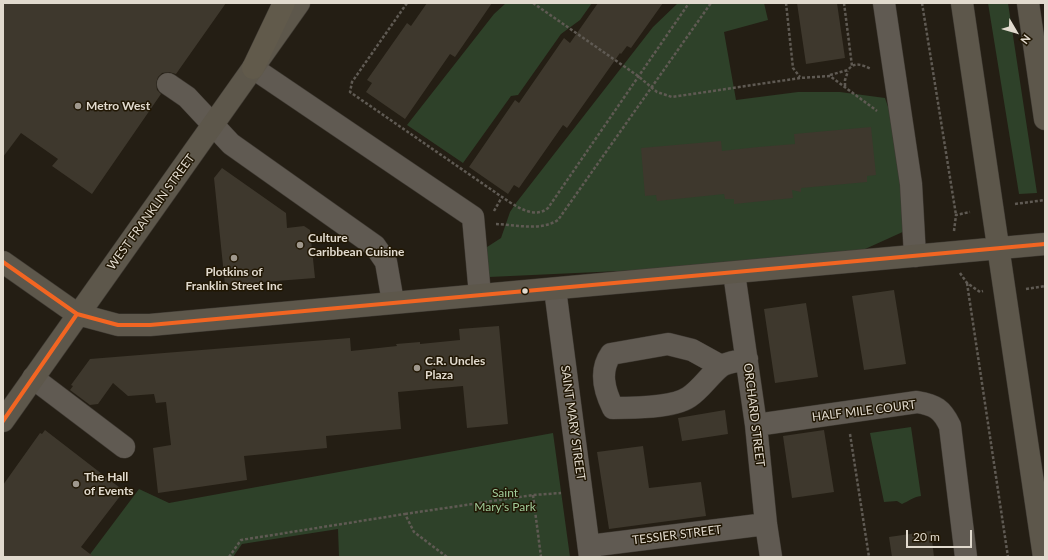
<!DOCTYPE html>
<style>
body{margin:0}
#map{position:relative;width:1048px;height:560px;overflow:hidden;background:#241e14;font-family:Lato,sans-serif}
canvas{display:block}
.frame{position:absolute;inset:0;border:4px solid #e1dace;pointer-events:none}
.north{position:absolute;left:996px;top:12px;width:40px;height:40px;-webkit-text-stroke:3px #211704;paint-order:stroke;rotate:128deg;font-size:11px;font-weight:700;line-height:16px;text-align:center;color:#e1dace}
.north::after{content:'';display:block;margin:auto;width:14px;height:18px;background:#e1dace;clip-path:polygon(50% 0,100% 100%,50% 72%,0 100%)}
.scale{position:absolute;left:906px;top:530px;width:66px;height:18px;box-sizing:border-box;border:2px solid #e1dace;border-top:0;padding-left:5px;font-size:12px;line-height:14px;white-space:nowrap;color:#e1dace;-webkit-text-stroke:3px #211704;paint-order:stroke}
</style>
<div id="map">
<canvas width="1048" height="560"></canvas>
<div class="frame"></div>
<div class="north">N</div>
<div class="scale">20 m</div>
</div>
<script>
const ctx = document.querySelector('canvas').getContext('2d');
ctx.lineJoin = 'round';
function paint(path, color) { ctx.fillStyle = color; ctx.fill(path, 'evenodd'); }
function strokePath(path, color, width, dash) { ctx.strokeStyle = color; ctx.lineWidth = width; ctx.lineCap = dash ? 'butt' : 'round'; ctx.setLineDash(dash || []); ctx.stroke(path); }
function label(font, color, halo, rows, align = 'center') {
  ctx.font = font + ' Lato,sans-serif'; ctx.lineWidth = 3; ctx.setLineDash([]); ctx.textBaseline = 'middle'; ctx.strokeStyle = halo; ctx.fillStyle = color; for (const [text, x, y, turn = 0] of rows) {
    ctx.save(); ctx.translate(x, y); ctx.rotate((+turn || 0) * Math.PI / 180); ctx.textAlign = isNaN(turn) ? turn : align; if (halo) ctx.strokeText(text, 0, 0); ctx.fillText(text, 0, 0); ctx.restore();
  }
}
paint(new Path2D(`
 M 506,3 L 592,3 L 580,20 L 561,34 L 518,95 L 511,96 L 463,163 L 407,125 L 494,14 Z
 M 678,3 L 764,3 L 768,20 L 724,32 L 736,100 L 798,92 L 840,92 L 885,98 L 901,145 L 907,230 L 843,259 L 728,266 L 489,277 L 484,249 L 501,238 L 510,212 L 516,203 L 653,27 Z
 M 988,3 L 1008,3 L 1037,193 L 1019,194 Z
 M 911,427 L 921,496 C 913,497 909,501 902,504 L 897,501 L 884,502 L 870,433 Z
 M 553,433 L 570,557 L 339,557 L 338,529 L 242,544 L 233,557 L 88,557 L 139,489 L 169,503 Z`), '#2e4129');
paint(new Path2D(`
 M 3,3 L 226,3 L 176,74 L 169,72 L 162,73 L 158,77 L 156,83 L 157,90 L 161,94 L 92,194 L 52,166 L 58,159 L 21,133 L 3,157 Z
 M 427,3 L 492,3 L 455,57 L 450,54 L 405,119 L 366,92 L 372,83 L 367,80 L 407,23 L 411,26 Z
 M 598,3 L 663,3 L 631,48 L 627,46 L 621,54 L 620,53 L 567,128 L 563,125 L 519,188 L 514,185 L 508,194 L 469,167 L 515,100 L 519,103 L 564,38 L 570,43 Z
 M 797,3 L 837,3 L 845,58 L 806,64 Z
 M 871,127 L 876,175 L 867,176 L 867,182 L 801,188 L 801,192 L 792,190 L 793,198 L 734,204 L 734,199 L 725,199 L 724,194 L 657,201 L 656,195 L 645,196 L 641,148 L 721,141 L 722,151 L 758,147 L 795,144 L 794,134 Z
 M 222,168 L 286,213 L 287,228 L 304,226 L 310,230 L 315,278 L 225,285 L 214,178 Z
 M 894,290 L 906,364 L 864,370 L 852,296 Z
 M 806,303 L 818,377 L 775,383 L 764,309 Z
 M 499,326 L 508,424 L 467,428 L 463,386 L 398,392 L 401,429 L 326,436 L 327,448 L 244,456 L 247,480 L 158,493 L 153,448 L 171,445 L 166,402 L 156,403 L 154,394 L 128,396 L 113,383 L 98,404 L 90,405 L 70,390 L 73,386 L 71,385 L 90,359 L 350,338 L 351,351 L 397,346 L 396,344 L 420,342 L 420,344 L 460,340 L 459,329 Z
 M 725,410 L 728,434 L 682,441 L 678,418 Z
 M 45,430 L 124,491 L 81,547 L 94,557 L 3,557 L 3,485 L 40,433 L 42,434 Z
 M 824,430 L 834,492 L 792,498 L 783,436 Z
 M 643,446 L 649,488 L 701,482 L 706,516 L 609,529 L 597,452 Z
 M 931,531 L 934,557 L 892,557 L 889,537 Z`), '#3e382d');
const minor = new Path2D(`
 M 884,3 L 911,184 L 915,256
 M 253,68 L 473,217 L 480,295
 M 168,84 L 187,97 L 231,144 L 375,246 L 386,262 L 393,302
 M 734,273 L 756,425 L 766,524 L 771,557
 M 555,289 L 590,557
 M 721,366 L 692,350 L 668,344 L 611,354 C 599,371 604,390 613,408 C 632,408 673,408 689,397 C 701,389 709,376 720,367 C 726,362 739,361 747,359
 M 33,378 L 124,447
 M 756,425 L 917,402 C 935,405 942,409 950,426 L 966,557
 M 589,546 L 766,524`);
const major = new Path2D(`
 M 962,3 L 1044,557
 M 1028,3 L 1045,119
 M 3,262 L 77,314 L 118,325 L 150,325 L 1045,244
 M 3,421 L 299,3`);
const highway = new Path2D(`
 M 253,68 L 284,3`);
strokePath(minor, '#3f3a33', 23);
strokePath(major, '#3f3a33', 23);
strokePath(highway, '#3f3a33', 23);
strokePath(new Path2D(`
 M 407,3 L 352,82 L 350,92 L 502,197 C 514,205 534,220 548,208 L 689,3
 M 533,3 L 638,76 L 657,92 L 672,97 L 800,78 L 830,76 L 877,111
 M 786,3 L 793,68 L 800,77
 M 844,3 L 852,66
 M 922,3 L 956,215
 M 830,75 L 848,70 C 855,61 862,65 871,69
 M 845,86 L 845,80 L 848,71
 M 1015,204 L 1045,200
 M 494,211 L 502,197
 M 496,224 C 516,225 541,231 558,220 L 711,3
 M 954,231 L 956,215 L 970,212
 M 960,273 L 967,283 L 980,292 L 983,291
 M 967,283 L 1008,557
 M 1026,289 L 1045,286
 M 850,434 L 869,557
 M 533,495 L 541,557
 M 405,514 L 533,495 L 561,493
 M 229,557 L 241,540 L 405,514 L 414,532 L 447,557`), '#5f5a53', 2.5, [3, 2]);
strokePath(minor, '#605a52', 22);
strokePath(major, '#5d574b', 22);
strokePath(highway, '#615a4b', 22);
strokePath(new Path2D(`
 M 3,262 L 77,314 L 118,325 L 150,325 L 1045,244
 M 3,421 L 77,314`), '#f26522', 4);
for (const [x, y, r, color] of [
 [78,106,4,"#9f988d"],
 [300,245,4,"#9f988d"],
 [234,258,4,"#9f988d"],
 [525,291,3.5,"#e1dace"],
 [417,368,4,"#9f988d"],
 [76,484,4,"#9f988d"]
]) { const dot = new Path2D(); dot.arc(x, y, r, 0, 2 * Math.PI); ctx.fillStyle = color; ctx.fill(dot); strokePath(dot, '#211704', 1.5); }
label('bold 12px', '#e1dace', '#211704', [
 ["Metro West",86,106],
 ["Culture",308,238],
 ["Caribbean Cuisine",308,252],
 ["Plotkins of",234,272,"center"],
 ["Franklin Street Inc",234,286,"center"],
 ["C.R. Uncles",425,361],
 ["Plaza",425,375],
 ["The Hall",84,477],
 ["of Events",84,491]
], 'left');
label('12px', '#e1dace', '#211704', [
 ["WEST FRANKLIN STREET",151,212,-54],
 ["HALF MILE COURT",864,411,-7],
 ["ORCHARD STREET",754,415,83],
 ["SAINT MARY STREET",573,423,82],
 ["TESSIER STREET",677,535,-7]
]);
label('12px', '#a1cc9a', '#211704', [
 ["Saint",505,493],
 ["Mary's Park",505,507]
]);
</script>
